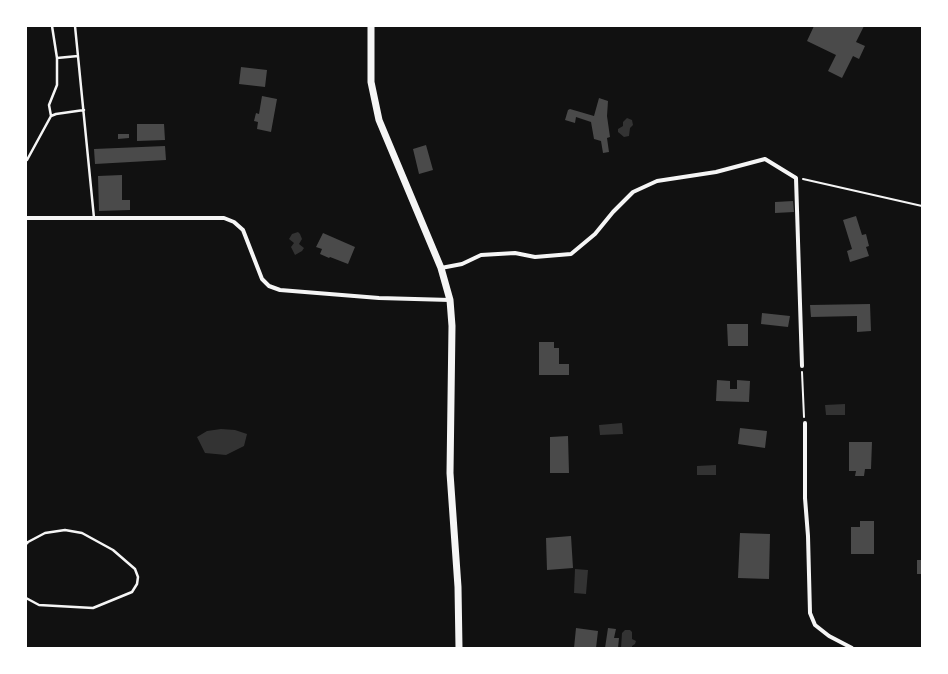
<!DOCTYPE html>
<style>
body{margin:0}
#map{position:relative;width:948px;height:674px;overflow:hidden;background:#111;font-family:"Times New Roman",serif}
canvas{display:block}
.frame{position:absolute;inset:0;border:27px solid #fff;pointer-events:none}
</style>
<div id="map">
<canvas width="948" height="674"></canvas>
<div class="frame"></div>
</div>
<script>
const ctx = document.querySelector('canvas').getContext('2d');
ctx.lineJoin = 'round';
function paint(path, color) { ctx.fillStyle = color; ctx.fill(path, 'evenodd'); }
function strokePath(path, color, width, dash) { ctx.strokeStyle = color; ctx.lineWidth = width; ctx.lineCap = dash ? 'butt' : 'round'; ctx.setLineDash(dash || []); ctx.stroke(path); }
paint(new Path2D(`
 M 627,118 L 632,120 L 633,125 L 630,128 L 629,136 L 624,137 L 618,132 L 618,129 L 623,126 L 623,122 Z
 M 298,232 L 300,234 L 302,239 L 299,244 L 304,248 L 302,251 L 295,255 L 291,247 L 294,243 L 289,239 L 292,234 Z
 M 845,404 L 845,415 L 826,415 L 825,405 Z
 M 622,423 L 623,434 L 600,435 L 599,425 Z
 M 221,429 L 235,430 L 247,434 L 244,446 L 226,455 L 205,453 L 197,437 L 207,431 Z
 M 716,465 L 716,475 L 697,475 L 697,466 Z
 M 575,569 L 588,570 L 586,594 L 574,593 Z
 M 625,630 L 630,630 L 632,632 L 632,639 L 636,641 L 635,644 L 632,646 L 632,648 L 621,648 L 622,633 Z`), '#333');
paint(new Path2D(`
 M 814,26 L 864,26 L 856,42 L 865,46 L 859,59 L 853,56 L 842,78 L 828,71 L 836,55 L 807,41 Z
 M 241,67 L 267,70 L 265,87 L 239,84 Z
 M 262,96 L 277,99 L 271,132 L 257,129 L 258,122 L 254,121 L 256,113 L 259,114 Z
 M 599,98 L 608,101 L 607,116 L 610,137 L 607,138 L 609,152 L 603,153 L 601,141 L 594,139 L 591,122 L 576,117 L 575,123 L 565,120 L 568,110 L 570,109 L 594,116 Z
 M 137,124 L 164,124 L 165,140 L 137,141 Z
 M 118,134 L 129,134 L 129,138 L 118,139 Z
 M 426,145 L 433,170 L 419,174 L 413,149 Z
 M 165,146 L 166,160 L 95,164 L 94,149 Z
 M 122,175 L 122,200 L 130,200 L 130,210 L 99,211 L 98,176 Z
 M 793,201 L 794,212 L 775,213 L 775,202 Z
 M 856,216 L 862,235 L 866,234 L 869,246 L 866,247 L 869,256 L 850,262 L 847,251 L 852,249 L 843,220 Z
 M 323,233 L 355,247 L 348,264 L 330,257 L 329,258 L 320,254 L 322,249 L 316,247 Z
 M 870,304 L 871,331 L 857,332 L 857,316 L 811,317 L 810,305 Z
 M 762,313 L 790,316 L 788,327 L 761,324 Z
 M 727,324 L 748,324 L 748,346 L 728,346 Z
 M 539,342 L 554,342 L 554,348 L 559,348 L 559,364 L 569,364 L 569,375 L 539,375 Z
 M 717,380 L 730,381 L 730,389 L 737,389 L 737,380 L 750,381 L 749,402 L 716,401 Z
 M 740,428 L 767,431 L 765,448 L 738,444 Z
 M 568,436 L 569,473 L 550,473 L 550,437 Z
 M 849,442 L 872,442 L 871,469 L 865,469 L 864,476 L 855,476 L 856,471 L 849,471 Z
 M 860,521 L 874,521 L 874,554 L 851,554 L 851,527 L 860,527 Z
 M 740,533 L 770,534 L 769,579 L 738,578 Z
 M 571,536 L 573,568 L 547,570 L 546,538 Z
 M 917,560 L 922,560 L 922,574 L 917,574 Z
 M 576,628 L 598,631 L 596,648 L 574,648 Z
 M 608,628 L 616,629 L 614,638 L 619,638 L 618,648 L 605,648 Z`), '#4a4a4a');
strokePath(new Path2D(`
 M 803,179 L 922,206
 M 802,372 L 804,417`), '#f5f5f5', 2);
strokePath(new Path2D(`
 M 52,26 L 57,58 L 78,56
 M 75,26 L 94,218
 M 51,116 L 49,105 L 57,85 L 57,58
 M 27,160 L 51,116 L 56,114 L 84,110
 M 26,544 L 28,542 L 45,533 L 65,530 L 82,533 L 113,550 L 135,569 L 138,577 L 137,584 L 132,592 L 93,608 L 39,605 L 26,598`), '#f5f5f5', 2.5);
strokePath(new Path2D(`
 M 26,218 L 224,218 L 234,222 L 243,230 L 262,279 L 269,286 L 280,290 L 379,298 L 450,300
 M 441,268 L 462,264 L 481,255 L 515,253 L 535,257 L 571,254 L 595,234 L 613,212 L 633,192 L 657,181 L 716,172 L 765,159 L 796,178 L 802,366
 M 805,423 L 805,498 L 808,536 L 810,613 L 815,625 L 829,636 L 852,648`), '#f5f5f5', 4);
strokePath(new Path2D(`
 M 371,26 L 371,82 L 379,120 L 441,268 L 450,300 L 452,326 L 450,473 L 458,587 L 459,648`), '#f5f5f5', 7);
</script>
